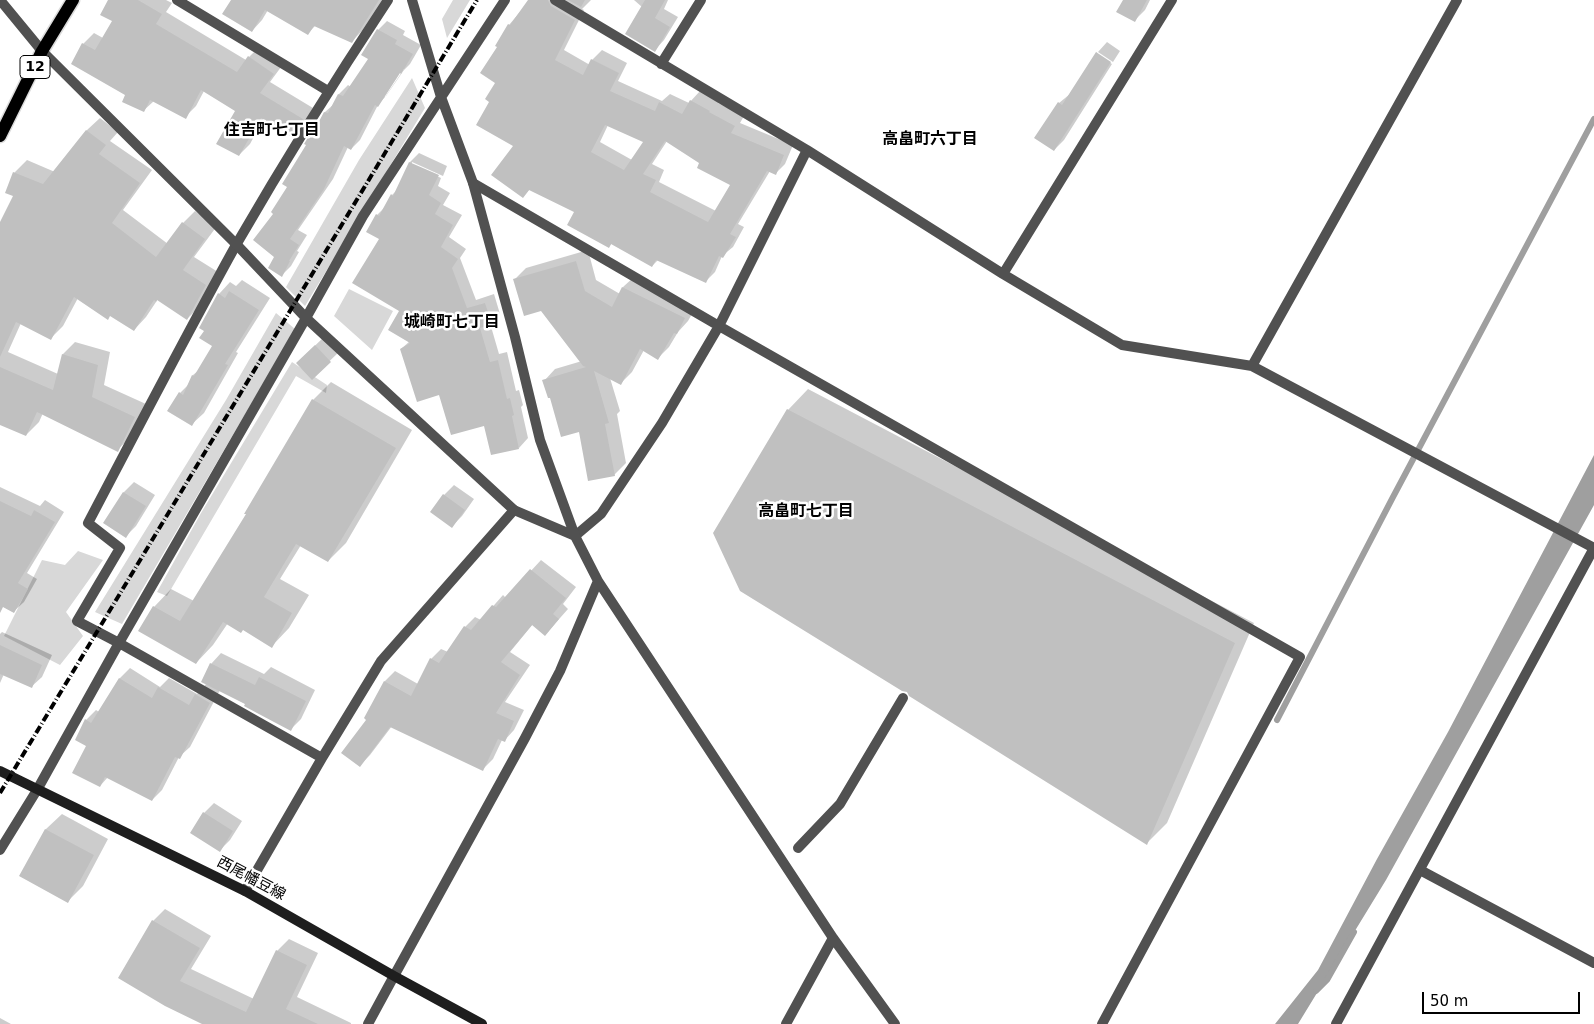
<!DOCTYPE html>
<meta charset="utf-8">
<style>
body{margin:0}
#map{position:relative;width:1594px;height:1024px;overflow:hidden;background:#fff;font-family:"DejaVu Sans",sans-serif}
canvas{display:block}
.scale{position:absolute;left:1422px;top:992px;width:158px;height:22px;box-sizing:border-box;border:2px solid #000;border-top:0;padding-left:6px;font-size:15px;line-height:18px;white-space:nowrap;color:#000;-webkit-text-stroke:4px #fff;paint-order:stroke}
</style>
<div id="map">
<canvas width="1594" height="1024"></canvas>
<div class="scale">50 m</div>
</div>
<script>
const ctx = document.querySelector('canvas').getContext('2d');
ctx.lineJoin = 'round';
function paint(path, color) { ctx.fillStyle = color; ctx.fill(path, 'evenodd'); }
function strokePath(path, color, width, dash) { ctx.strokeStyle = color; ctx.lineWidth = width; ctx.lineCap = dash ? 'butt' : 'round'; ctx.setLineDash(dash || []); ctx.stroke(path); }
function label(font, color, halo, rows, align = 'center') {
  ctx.font = font + ' "DejaVu Sans","Noto Sans JP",sans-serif'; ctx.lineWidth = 5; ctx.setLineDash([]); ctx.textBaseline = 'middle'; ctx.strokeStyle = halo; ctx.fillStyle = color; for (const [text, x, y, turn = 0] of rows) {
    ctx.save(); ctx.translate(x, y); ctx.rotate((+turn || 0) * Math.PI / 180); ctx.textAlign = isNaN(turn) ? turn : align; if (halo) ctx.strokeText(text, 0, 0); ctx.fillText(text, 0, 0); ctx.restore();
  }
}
paint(new Path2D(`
 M 453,0 L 470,0 L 447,38 L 442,19 Z
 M 412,78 L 425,108 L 305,306 L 286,287 L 359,160 Z
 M 349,289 L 393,311 L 372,350 L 334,316 Z
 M 276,313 L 295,329 L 122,624 L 95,612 L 226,400 Z
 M 292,362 L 327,385 L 326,393 L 296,376 L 167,596 L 157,592 L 201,513 Z
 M 78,551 L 103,560 L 66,612 L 83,636 L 60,665 L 4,636 L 42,560 L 65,565 Z`), '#d8d8d8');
paint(new Path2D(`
 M 1594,455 L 1594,505 L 1386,880 L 1298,1024 L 1275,1024 L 1318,970 L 1377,859 L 1448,732 Z`), '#9f9f9f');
paint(new Path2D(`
 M 109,0 L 166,0 L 172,3 L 166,12 L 246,60 L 260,46 L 284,63 L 270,82 L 313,108 L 303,125 L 292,135 L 264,118 L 250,144 L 239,155 L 236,110 L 204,91 L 196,106 L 185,117 L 154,101 L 143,111 L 83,44 L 94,33 L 103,38 L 114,21 Z
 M 233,0 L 382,0 L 362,31 L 351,42 L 316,25 L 308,33 L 268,10 L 262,20 L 252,31 Z
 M 530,0 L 591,0 L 582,9 L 584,10 L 564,50 L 590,65 L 592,60 L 602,50 L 627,63 L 618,81 L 662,101 L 670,94 L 689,103 L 700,91 L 718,101 L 718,103 L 744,116 L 740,123 L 793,145 L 785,164 L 776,173 L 770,171 L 738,224 L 744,227 L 733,247 L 722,256 L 715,272 L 705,282 L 658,260 L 652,266 L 612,243 L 609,247 L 576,212 L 530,189 L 523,197 L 515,146 L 491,101 L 497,82 L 499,47 L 509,25 ZM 608,125 L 645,141 L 632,160 L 600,142 ZM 667,141 L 701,162 L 732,185 L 716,211 L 659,182 L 664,170 L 652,164 Z
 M 634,0 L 668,0 L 664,9 L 678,17 L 664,40 L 655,50 L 642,7 Z
 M 1124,0 L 1150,0 L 1145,10 L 1135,20 Z
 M 387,21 L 405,31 L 403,35 L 421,45 L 410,64 L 404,70 L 386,96 L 385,97 L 404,69 L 402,67 L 383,95 L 385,97 L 379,103 L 360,140 L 351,149 L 348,147 L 333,179 L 298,230 L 307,235 L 297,251 L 299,252 L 291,266 L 282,275 L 276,257 L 275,214 L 325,112 L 334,104 L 339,94 L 348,85 L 351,87 L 370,59 L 378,30 Z
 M 1107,42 L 1120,51 L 1113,62 L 1098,52 Z
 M 1097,52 L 1097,54 L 1112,64 L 1064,140 L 1054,150 L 1059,103 L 1070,94 Z
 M 100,118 L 118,132 L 110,141 L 152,170 L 123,210 L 168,244 L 183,223 L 195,211 L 217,226 L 194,257 L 218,272 L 200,306 L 187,319 L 158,299 L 146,317 L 134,330 L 111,315 L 78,298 L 63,326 L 51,338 L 21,323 L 8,352 L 58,374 L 63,354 L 75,342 L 110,352 L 104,385 L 146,404 L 130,438 L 117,450 L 43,413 L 39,422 L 26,435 L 0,424 L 0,225 L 14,196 L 14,173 L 27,160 L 55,172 L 87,130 Z
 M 419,153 L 447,166 L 443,176 L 412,162 L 412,164 L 441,178 L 438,186 L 450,193 L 443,205 L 462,215 L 449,237 L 466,249 L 460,258 L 476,300 L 494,294 L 500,314 L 490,323 L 499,354 L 507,352 L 516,391 L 519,390 L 523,405 L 521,407 L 528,438 L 519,448 L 440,394 L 401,349 L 410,341 L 381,238 L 368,231 L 377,215 L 386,206 L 392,195 L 397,190 L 410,162 Z
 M 588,250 L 596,280 L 620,294 L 623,287 L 635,276 L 696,307 L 688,321 L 678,332 L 669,347 L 658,358 L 644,350 L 632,372 L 621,383 L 610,378 L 620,411 L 617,414 L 626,463 L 614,475 L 551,396 L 544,381 L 555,369 L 582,361 L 542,310 L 515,279 L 526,268 Z
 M 242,280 L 270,298 L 236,352 L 238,353 L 204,413 L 192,424 L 180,393 L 190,383 L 193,375 L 199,370 L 213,346 L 205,331 L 219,294 L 230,282 L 236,286 Z
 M 325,336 L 340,351 L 312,378 L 297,363 Z
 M 331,382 L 412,430 L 346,543 L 328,561 L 301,545 L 280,579 L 309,595 L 289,628 L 272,646 L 243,629 L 228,623 L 213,645 L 196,663 L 154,607 L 171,589 L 194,601 L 247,514 L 313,400 Z
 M 808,389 L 1254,623 L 1167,823 L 1147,843 L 788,410 Z
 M 134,482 L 155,495 L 136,526 L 126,536 L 105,523 L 124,492 Z
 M 454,485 L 474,499 L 462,516 L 452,526 L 444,495 Z
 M 0,487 L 40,506 L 45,500 L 64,512 L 27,573 L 37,579 L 24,602 L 13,612 L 0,605 Z
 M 541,560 L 576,587 L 563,604 L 568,609 L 545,635 L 533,624 L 510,652 L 530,665 L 505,702 L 524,710 L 514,730 L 504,741 L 502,740 L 493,759 L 483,769 L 392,726 L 370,755 L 360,765 L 368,719 L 365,718 L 385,681 L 395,671 L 418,684 L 431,659 L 441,649 L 448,652 L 465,627 L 475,617 L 481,620 L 503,595 L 506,598 Z
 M 2,632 L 52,655 L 42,677 L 31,687 L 4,674 L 0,683 L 0,634 Z
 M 221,653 L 264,674 L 271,667 L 315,690 L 301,719 L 291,729 L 220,690 L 190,747 L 179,757 L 162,790 L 152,800 L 108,777 L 100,786 L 88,745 L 86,720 L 96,710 L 99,712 L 120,678 L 130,668 L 160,687 L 169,678 L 197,694 L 207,683 L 203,681 L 211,664 Z
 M 214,803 L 242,821 L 230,840 L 220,850 L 204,813 Z
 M 62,814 L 108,839 L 83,886 L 68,901 L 20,876 L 46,829 Z
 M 165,909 L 211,936 L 191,969 L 254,999 L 277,951 L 289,939 L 318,953 L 297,997 L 351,1023 L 351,1024 L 204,1024 L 170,1007 L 153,921 Z
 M 0,1018 L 11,1024 L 0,1024 Z`), '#0003');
strokePath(new Path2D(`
 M 1277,720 L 1393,497 L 1594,119
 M 1316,991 L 1327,980 L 1354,932`), '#9f9f9f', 6);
paint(new Path2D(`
 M 108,0 L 138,0 L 162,14 L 156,24 L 237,72 L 248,56 L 274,74 L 260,93 L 303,119 L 292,137 L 261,118 L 239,156 L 216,144 L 235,111 L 201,90 L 186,119 L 150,100 L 144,112 L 122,102 L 125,95 L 71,64 L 82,43 L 95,50 L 112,21 L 100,15 Z
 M 231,0 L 379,0 L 352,43 L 314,26 L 308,35 L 265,10 L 252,32 L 222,14 Z
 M 528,0 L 548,0 L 551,6 L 575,20 L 555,60 L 583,75 L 591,59 L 619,73 L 610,91 L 655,111 L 659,102 L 682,114 L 690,100 L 710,111 L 709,112 L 735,126 L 731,133 L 784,155 L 776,175 L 767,171 L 730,234 L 736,237 L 723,258 L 719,256 L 706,283 L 656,260 L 652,267 L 611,244 L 609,248 L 567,225 L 574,212 L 529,190 L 523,198 L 491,175 L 513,146 L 476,125 L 489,102 L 485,99 L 495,83 L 480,73 L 497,47 L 495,46 L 508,24 L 510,25 ZM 605,125 L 643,142 L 624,170 L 591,152 ZM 665,141 L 699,163 L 697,168 L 730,185 L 708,222 L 650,192 L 656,180 L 643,174 Z
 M 568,0 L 585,0 L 581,7 Z
 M 645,0 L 665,0 L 655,18 L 670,27 L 655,52 L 625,34 Z
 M 1123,0 L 1147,0 L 1135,22 L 1116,12 Z
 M 377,29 L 397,40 L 395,44 L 413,54 L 401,74 L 400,73 L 378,107 L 375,105 L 351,150 L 344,146 L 324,189 L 290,239 L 299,245 L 289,261 L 290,261 L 282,277 L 268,268 L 274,257 L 253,240 L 273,214 L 271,212 L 287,187 L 282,184 L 306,145 L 304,144 L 315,126 L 316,127 L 324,112 L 328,113 L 338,94 L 343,96 L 368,59 L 361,55 Z
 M 1096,52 L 1111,62 L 1054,151 L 1034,138 L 1058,102 L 1062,105 Z
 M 86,130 L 106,145 L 99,154 L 140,183 L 112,223 L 156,257 L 182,222 L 205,239 L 183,270 L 206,285 L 187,320 L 157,300 L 156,302 L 154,300 L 134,331 L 110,316 L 108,320 L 74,297 L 51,340 L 16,322 L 0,357 L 0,222 L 13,196 L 5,193 L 13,172 L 43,184 Z
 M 409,162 L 439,175 L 429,195 L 441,203 L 435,214 L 453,225 L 441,247 L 458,259 L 452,268 L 467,308 L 485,303 L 492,324 L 480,328 L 490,362 L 498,360 L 507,399 L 510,398 L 514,415 L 512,416 L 519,449 L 491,455 L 484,426 L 451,435 L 439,395 L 417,402 L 400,349 L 410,343 L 388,330 L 399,311 L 352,283 L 379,239 L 366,232 L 376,214 L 379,216 L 391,194 L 393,196 Z
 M 576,261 L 585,291 L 612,307 L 622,287 L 685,318 L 677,334 L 674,333 L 658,360 L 640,349 L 621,385 L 594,371 L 609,423 L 605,424 L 615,476 L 588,481 L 579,432 L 561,437 L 550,398 L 548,398 L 542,380 L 586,367 L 583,366 L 541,311 L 524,316 L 513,279 Z
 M 229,291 L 259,310 L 225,364 L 228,365 L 192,426 L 167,411 L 179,392 L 183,395 L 192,375 L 194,376 L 212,346 L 199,338 L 204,331 L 199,328 L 218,293 L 225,298 Z
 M 315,345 L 331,362 L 312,380 L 296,363 Z
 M 62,354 L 98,365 L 92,397 L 135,417 L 118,452 L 37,412 L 26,436 L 0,425 L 0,367 L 53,390 Z
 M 312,399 L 396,448 L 328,562 L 296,544 L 264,597 L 292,613 L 272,648 L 243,630 L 241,633 L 223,622 L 196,664 L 138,631 L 153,606 L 180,621 L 246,514 L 244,514 Z
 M 787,409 L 1235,643 L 1147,845 L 909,696 L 907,692 L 902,691 L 740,591 L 713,533 Z
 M 123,492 L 146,506 L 126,538 L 103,523 Z
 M 443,494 L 465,510 L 452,528 L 430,512 Z
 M 0,501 L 31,516 L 34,510 L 55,522 L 18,583 L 28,589 L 14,613 L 3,607 L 0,613 Z
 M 530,569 L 566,598 L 553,614 L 559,619 L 545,636 L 532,625 L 501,662 L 520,675 L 496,713 L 514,721 L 505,742 L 498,739 L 483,771 L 390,727 L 360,767 L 341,753 L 366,720 L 364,718 L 384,681 L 411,696 L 430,658 L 439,663 L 464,626 L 471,630 L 492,605 L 496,607 Z
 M 0,645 L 42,665 L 32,688 L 0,674 Z
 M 210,663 L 255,685 L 259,677 L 306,701 L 291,731 L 257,713 L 244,706 L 245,704 L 201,682 Z
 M 119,678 L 152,698 L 158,687 L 189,705 L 195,694 L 210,703 L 180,759 L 175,757 L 152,801 L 105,777 L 100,787 L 72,773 L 86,746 L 75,740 L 85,719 L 91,723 Z
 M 203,812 L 233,831 L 220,852 L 190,833 Z
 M 45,829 L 94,855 L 68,903 L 19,876 Z
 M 152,920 L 200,948 L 180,981 L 246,1012 L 276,950 L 307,965 L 286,1009 L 318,1024 L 202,1024 L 165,1006 L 118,978 Z`), '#c0c0c0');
const primary = new Path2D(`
 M 0,136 L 42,51 L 73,0`);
strokePath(primary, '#dbdbdb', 15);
strokePath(new Path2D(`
 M 798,848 L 840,804 L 903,698`), '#515151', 10);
strokePath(new Path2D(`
 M 177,0 L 328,91
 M 555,0 L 807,150 L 1003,274 L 1122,345 L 1252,366 L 1594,548
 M 661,64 L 701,0
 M 473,183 L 719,326 L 1300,657 L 1102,1024
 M 1003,274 L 1172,0
 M 306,318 L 119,643 L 77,621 L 120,548 L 88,523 C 137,430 185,337 236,245 C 284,162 335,80 388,0
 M 1252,366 L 1457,0
 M 575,536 L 601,514 L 662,423 L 719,326 L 807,150
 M 0,850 L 37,790 L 119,643 L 322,758
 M 1420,870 L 1594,963
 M 245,891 L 322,758 L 381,661 L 514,510
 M 368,1024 L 394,976`), '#515151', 10);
strokePath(new Path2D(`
 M 0,0 L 42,51 L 237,245 L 306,318 L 514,510 L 575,536
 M 412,0 L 441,97 L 473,183 L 515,337 L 540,440 L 575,536 L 598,581 L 833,938 L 895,1024
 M 306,318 L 363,216 L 505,0
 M 394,976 L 525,738 L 560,671 L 598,581
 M 786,1024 L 833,938
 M 1336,1024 L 1594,548`), '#515151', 10);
strokePath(new Path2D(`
 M 0,771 L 245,891 L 394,976 L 482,1024`), '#1e1e1e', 10);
strokePath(primary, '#000', 12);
strokePath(new Path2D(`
 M 0,793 L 477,0`), '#000', 4, [8, 2.5, 1, 2.5]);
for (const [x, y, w] of [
 [35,67,30]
]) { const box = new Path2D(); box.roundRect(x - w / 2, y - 11.5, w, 23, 4); ctx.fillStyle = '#fff'; ctx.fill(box); strokePath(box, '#000', 1); }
label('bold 14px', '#000', null, [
 ["12",35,67]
]);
label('15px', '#000', '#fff', [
 ["西尾幡豆線",251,879,28]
]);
label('bold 16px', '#000', '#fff', [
 ["住吉町七丁目",272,131],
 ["高畠町六丁目",930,140],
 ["城崎町七丁目",452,323],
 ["高畠町七丁目",806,512]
]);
</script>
